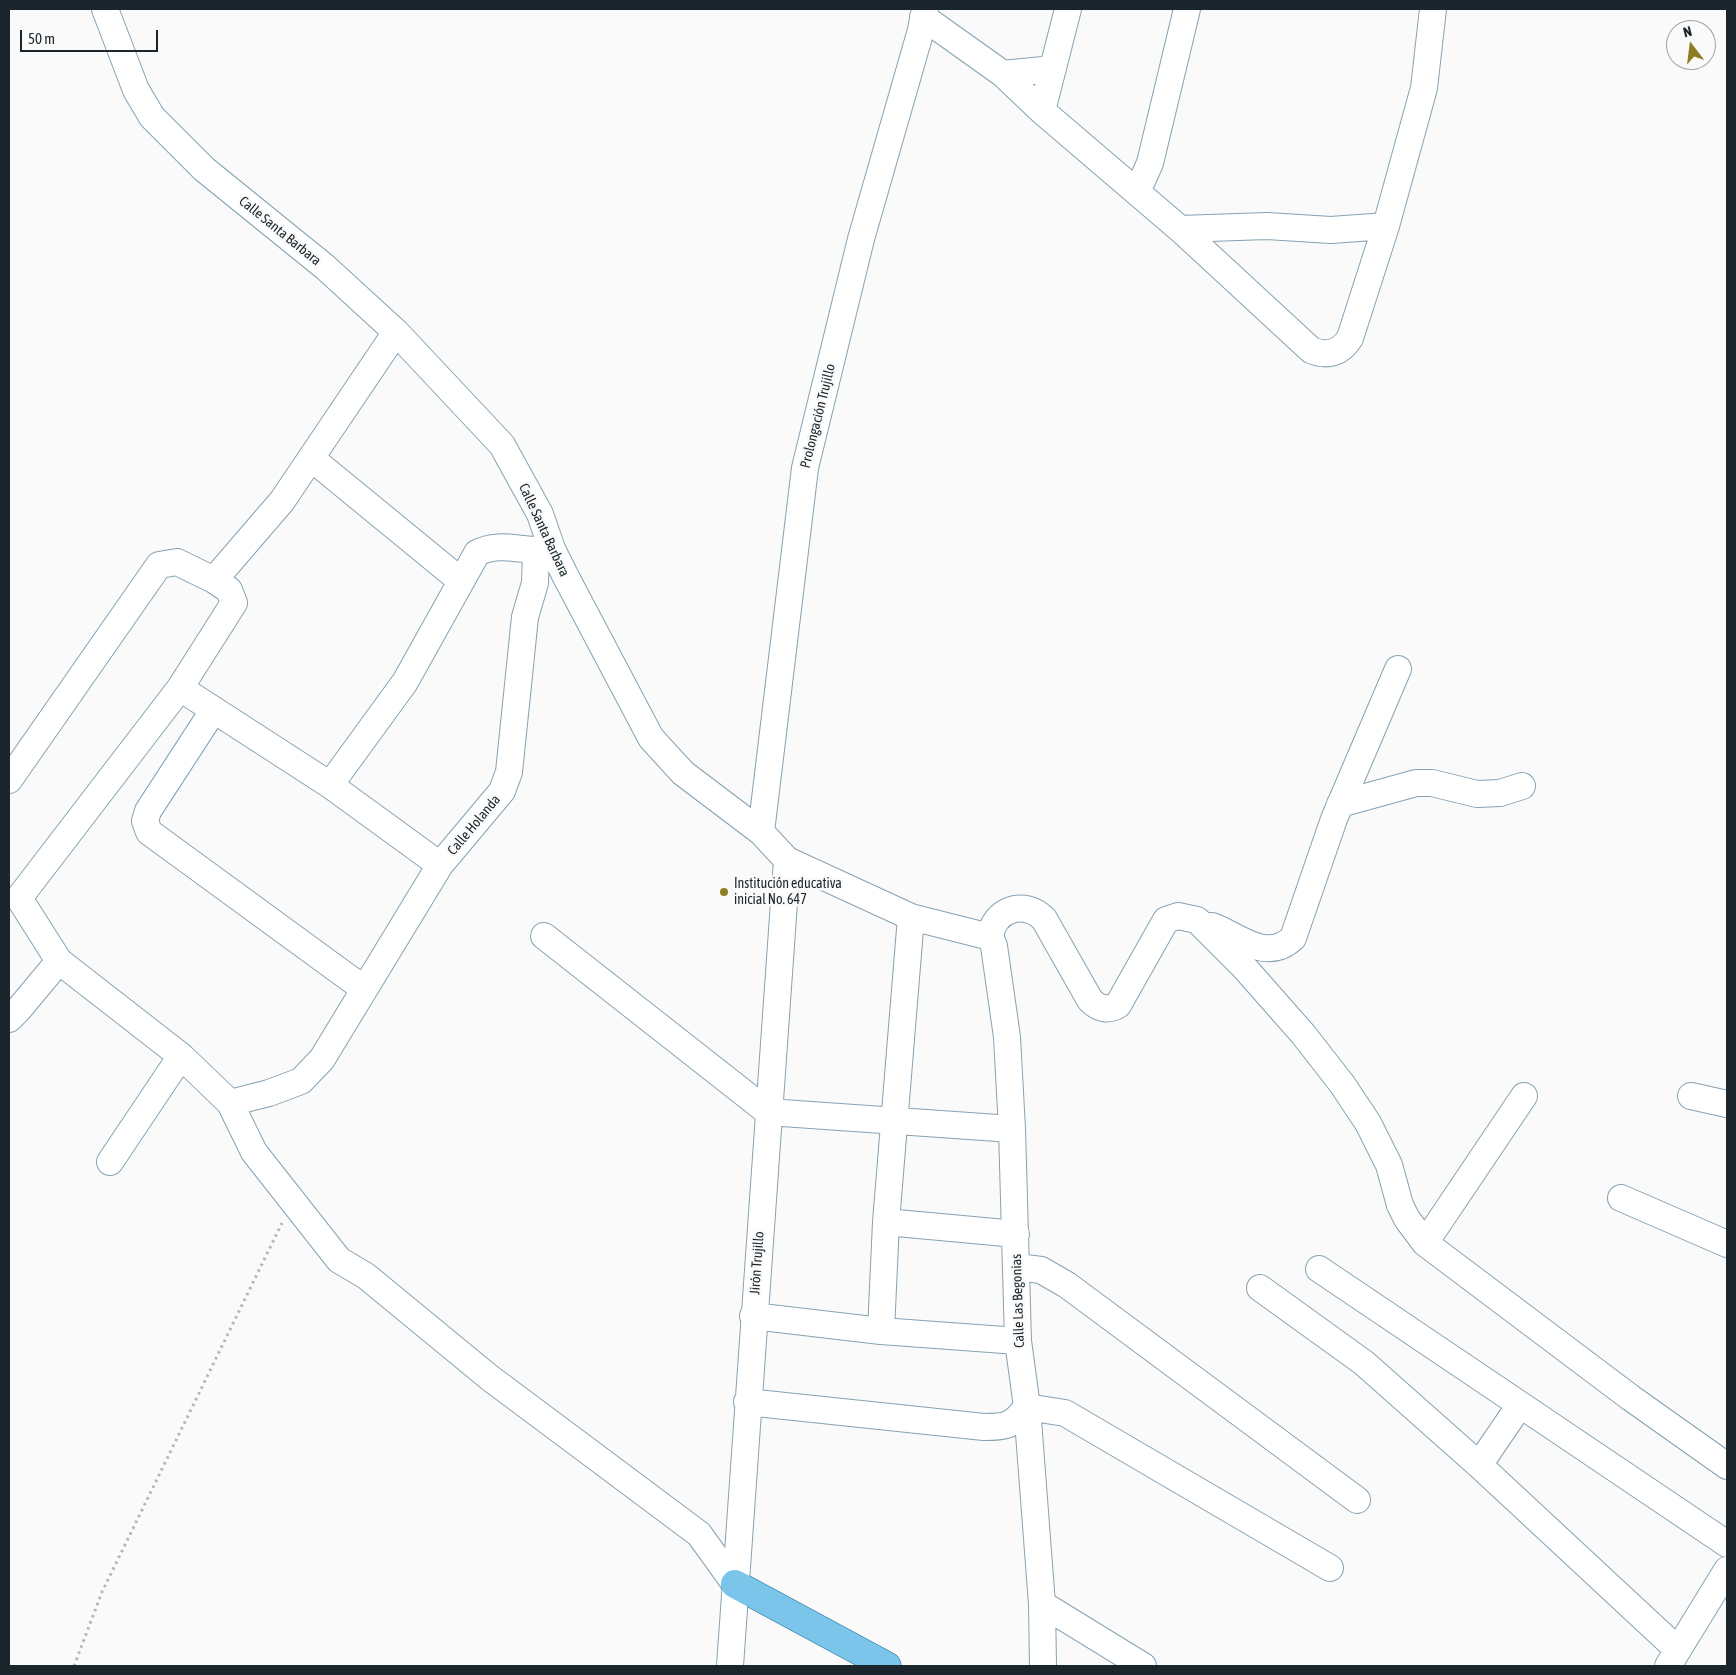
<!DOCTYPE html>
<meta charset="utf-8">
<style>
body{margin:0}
#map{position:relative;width:1736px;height:1675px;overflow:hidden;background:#fafafa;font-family:"Asap Condensed",sans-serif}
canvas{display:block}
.frame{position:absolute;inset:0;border:10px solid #1a252c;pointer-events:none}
.north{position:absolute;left:1666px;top:20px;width:50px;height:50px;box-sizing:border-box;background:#fafafa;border:1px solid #a0a5a8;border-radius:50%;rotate:345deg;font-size:14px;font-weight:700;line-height:20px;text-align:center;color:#1a252c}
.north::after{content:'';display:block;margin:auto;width:18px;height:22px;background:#8f7d23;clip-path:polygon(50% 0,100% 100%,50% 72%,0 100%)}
.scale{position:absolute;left:20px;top:30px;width:138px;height:22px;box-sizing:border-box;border:2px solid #1a252c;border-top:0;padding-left:6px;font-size:15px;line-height:18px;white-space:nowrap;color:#1a252c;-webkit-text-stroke:4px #fafafa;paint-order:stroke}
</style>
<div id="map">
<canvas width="1736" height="1675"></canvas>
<div class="frame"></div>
<div class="north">N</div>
<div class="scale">50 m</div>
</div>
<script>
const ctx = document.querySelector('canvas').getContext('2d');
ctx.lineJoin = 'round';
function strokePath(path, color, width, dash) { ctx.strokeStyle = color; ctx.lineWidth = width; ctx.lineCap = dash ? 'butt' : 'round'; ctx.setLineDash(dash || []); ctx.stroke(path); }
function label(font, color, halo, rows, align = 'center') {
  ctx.font = font + ' "Asap Condensed",sans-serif'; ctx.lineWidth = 5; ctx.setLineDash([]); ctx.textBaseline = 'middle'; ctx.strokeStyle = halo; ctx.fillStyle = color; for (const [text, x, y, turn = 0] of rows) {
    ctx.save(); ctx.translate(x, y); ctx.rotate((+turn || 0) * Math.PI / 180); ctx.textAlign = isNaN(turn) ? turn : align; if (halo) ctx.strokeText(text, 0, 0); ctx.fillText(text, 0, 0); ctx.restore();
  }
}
const minor = new Path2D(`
 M 105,9 L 136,90 L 152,117 L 204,169 L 325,267 L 396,332 L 502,445 L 540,514 L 552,549 L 566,577 L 651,738 L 683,773 L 761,832 L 787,860 L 911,917 L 990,937
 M 923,17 L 1003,74 L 1042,111 L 1180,229 L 1311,350 C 1327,357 1341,353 1350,338 L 1386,226 L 1424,88 L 1433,9
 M 1003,74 L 1053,69
 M 1042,111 L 1068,9
 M 1137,192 L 1150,163 L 1187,9
 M 1180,229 L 1267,226 L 1331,230 L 1386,226
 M 311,458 L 461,581
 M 180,688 L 330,785 L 440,865
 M 213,711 L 148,811 L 145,821 L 149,832 L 364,989
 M 9,780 L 159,565 L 177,562 L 214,580
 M 330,785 L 405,682 L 477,553 C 502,540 525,554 552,549
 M 1340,804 L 1416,783 L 1432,783 L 1477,794 L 1500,793 L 1522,786
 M 761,832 L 805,468 L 861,239 L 921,30 L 925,9
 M 1212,926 C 1239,936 1266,963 1293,938 L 1334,819 L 1398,669
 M 544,936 L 768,1112 L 1012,1129
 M 990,937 C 994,909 1024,899 1044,919 L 1090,1000 C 1099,1009 1108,1011 1118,1005 L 1166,920 L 1178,916 L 1197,920 L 1243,966 L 1303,1034 L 1342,1084 L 1368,1123 L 1389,1165 L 1400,1205 L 1407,1219 L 1425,1243 L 1631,1398 L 1727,1466
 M 990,937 L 994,946 L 1007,1037 L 1012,1129 L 1018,1341 L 1027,1407 L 1042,1604 L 1043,1666
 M 59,961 L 19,898 L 180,688 L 234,603 L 229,590 L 214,580 L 282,501 L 396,332
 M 9,1019 L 19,1009 L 59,961 L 181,1056 L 230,1103 L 254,1152 L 339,1260 L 366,1276 L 490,1378 L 699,1534 L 735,1584
 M 1691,1096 L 1727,1104
 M 230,1103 L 269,1093 L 301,1081 L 322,1059 L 440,865 L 502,791 L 509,772 L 525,617 L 535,583 L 536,552
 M 110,1162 L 181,1056
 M 1621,1198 L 1727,1244
 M 886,1222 L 1016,1234
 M 1425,1243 L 1524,1096
 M 1017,1267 L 1041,1270 L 1067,1285 L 1357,1500
 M 1319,1269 L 1727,1544
 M 1260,1288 L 1364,1363 L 1479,1465 L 1678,1650
 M 753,1316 L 881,1331 L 1018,1341
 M 881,1331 L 886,1222 L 911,917
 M 747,1402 L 984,1427 C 1007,1427 1012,1426 1027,1407 L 1065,1413 L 1330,1568
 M 1479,1465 L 1520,1405
 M 1042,1604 L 1143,1666
 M 730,1666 L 787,860
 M 1668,1666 L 1727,1570`);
const major = new Path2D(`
 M 735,1584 L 887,1666`);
strokePath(minor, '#86a2b3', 28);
strokePath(major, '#1f749d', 29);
strokePath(new Path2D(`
 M 74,1666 L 102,1592 L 282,1223`), '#b2b6b8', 3, [2.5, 4]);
strokePath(minor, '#fff', 26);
strokePath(major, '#7ac5e9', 28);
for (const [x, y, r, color] of [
 [724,892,5,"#8f7d23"]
]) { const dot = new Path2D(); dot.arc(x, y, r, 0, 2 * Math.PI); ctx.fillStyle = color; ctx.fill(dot); strokePath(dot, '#fafafa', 2); }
label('14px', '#1a252c', '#fafafa', [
 ["Calle Santa Barbara",280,231,39],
 ["Prolongación Trujillo",818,416,-76],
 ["Calle Santa Barbara",544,530,65],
 ["Calle Holanda",474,825,-50],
 ["Jirón Trujillo",757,1263,-86],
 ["Calle Las Begonias",1018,1301,-92]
]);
label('14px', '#1a252c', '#fafafa', [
 ["Institución educativa",734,884],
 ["inicial No. 647",734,900]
], 'left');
</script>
